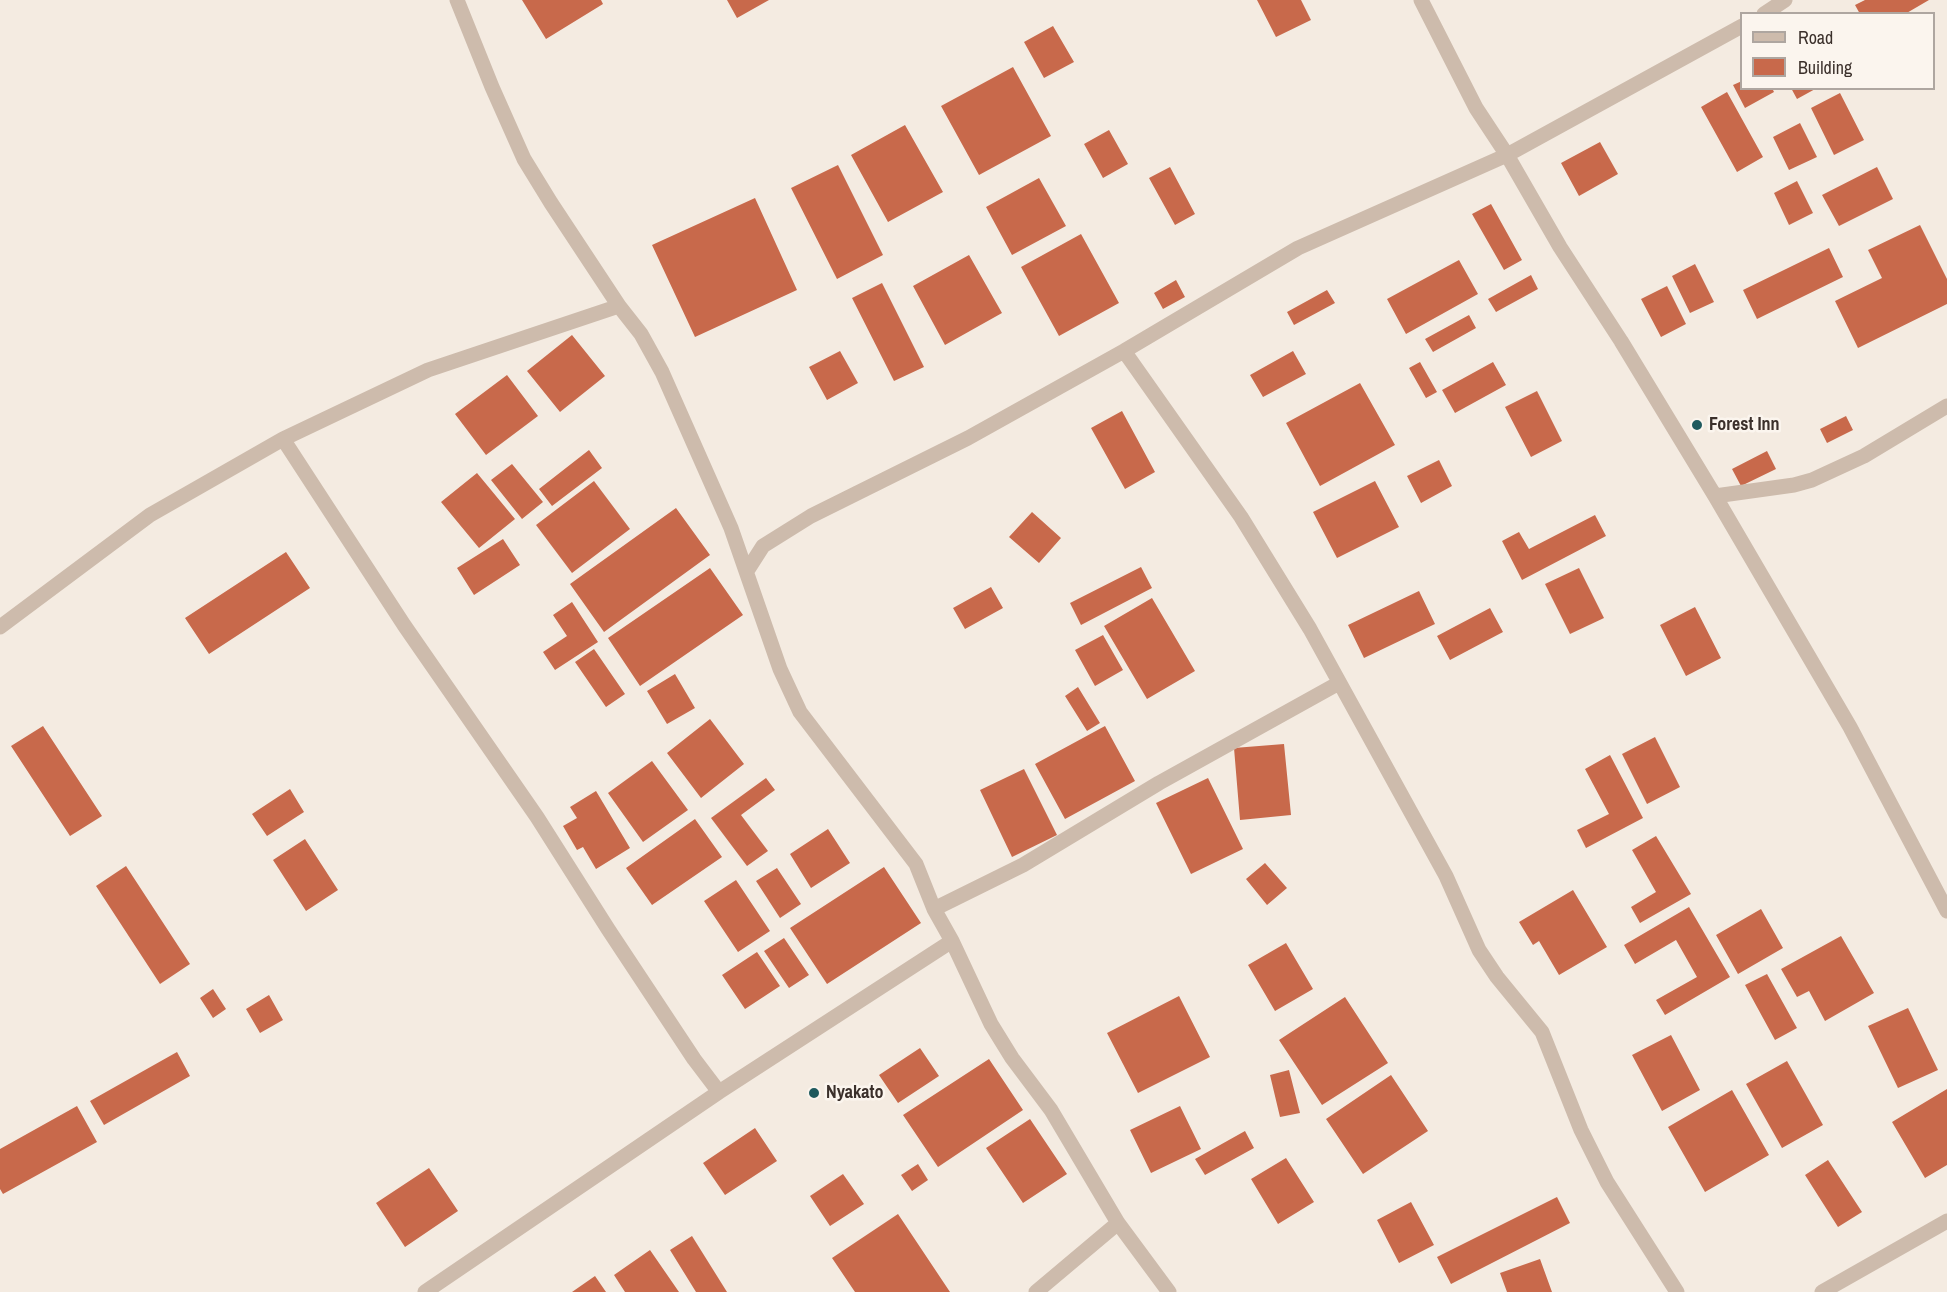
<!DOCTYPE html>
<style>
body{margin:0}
#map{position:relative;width:1947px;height:1292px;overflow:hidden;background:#f4ebe1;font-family:"Archivo Narrow",sans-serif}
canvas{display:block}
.legend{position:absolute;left:1740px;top:12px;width:195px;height:78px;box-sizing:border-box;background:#fbf5ee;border:2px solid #aea6a0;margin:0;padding:8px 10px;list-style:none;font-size:18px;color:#3b302b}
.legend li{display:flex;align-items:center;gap:12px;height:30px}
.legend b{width:30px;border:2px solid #aea6a0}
</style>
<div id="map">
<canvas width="1947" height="1292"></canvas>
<ul class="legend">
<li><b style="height:8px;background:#cdbbac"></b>Road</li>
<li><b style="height:16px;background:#c8694b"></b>Building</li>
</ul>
</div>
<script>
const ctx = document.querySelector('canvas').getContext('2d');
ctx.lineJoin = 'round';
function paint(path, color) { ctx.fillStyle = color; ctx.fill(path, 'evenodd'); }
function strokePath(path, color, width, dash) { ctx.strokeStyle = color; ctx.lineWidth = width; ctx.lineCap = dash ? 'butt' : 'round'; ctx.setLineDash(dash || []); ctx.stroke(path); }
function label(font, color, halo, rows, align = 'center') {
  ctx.font = font + ' "Archivo Narrow",sans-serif'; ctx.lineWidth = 5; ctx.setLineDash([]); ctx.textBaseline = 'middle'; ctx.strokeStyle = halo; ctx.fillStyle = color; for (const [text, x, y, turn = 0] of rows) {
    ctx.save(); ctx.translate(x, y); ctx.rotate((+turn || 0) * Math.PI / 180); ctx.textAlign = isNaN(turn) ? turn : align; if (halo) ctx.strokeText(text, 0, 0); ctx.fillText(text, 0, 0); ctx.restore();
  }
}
paint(new Path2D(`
 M 522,0 L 601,0 L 603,4 L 546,39 Z
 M 727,0 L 769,0 L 737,18 Z
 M 1257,0 L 1301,0 L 1311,20 L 1276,37 Z
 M 1865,0 L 1929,0 L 1905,14 L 1860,14 L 1855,5 Z
 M 1053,26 L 1074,62 L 1044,78 L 1024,42 Z
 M 1013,67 L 1051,136 L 979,175 L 941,106 Z
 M 1742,81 L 1742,88 L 1772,88 L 1774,92 L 1745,108 L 1733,85 Z
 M 1791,88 L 1817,88 L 1797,99 Z
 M 1727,92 L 1763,157 L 1737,172 L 1701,107 Z
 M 1840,93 L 1864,140 L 1834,155 L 1811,108 Z
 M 1800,123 L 1817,157 L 1789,170 L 1773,137 Z
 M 905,125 L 943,192 L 888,222 L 851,155 Z
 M 1109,130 L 1128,164 L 1103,178 L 1084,144 Z
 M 1600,142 L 1618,174 L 1579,196 L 1561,163 Z
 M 838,165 L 883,255 L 837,279 L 791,188 Z
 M 1170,167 L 1195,214 L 1175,225 L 1149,178 Z
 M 1877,167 L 1893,199 L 1839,226 L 1822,195 Z
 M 1039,178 L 1066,226 L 1012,255 L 986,207 Z
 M 1797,181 L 1813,213 L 1789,225 L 1774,193 Z
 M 755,198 L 797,290 L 695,337 L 652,245 Z
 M 1491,204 L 1522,260 L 1504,270 L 1472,214 Z
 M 1920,225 L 1947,279 L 1947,304 L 1858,348 L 1835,301 L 1882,278 L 1868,250 Z
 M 1081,234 L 1119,303 L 1059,336 L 1021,267 Z
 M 1829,248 L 1843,277 L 1757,319 L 1743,290 Z
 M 969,255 L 1002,313 L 945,345 L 913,286 Z
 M 1459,260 L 1478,294 L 1406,334 L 1387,299 Z
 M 1695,264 L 1714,302 L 1690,313 L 1672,276 Z
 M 1531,275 L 1538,289 L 1496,312 L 1488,299 Z
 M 1176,280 L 1185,297 L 1163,309 L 1154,293 Z
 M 882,283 L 924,367 L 894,381 L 852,298 Z
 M 1667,286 L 1686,324 L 1661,337 L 1641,299 Z
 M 1327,290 L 1335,303 L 1294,325 L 1287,312 Z
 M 1469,315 L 1476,328 L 1433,352 L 1425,339 Z
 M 572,335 L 605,376 L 560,412 L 527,371 Z
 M 840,351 L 858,383 L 827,400 L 809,367 Z
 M 1293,351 L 1306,374 L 1263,397 L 1250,375 Z
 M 1420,362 L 1437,392 L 1426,398 L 1409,368 Z
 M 1493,362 L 1506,385 L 1455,413 L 1442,390 Z
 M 507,375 L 538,416 L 486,455 L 455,414 Z
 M 1360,383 L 1395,445 L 1320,486 L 1286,423 Z
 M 1537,391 L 1562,441 L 1531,457 L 1505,407 Z
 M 1122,411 L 1155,472 L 1125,489 L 1091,428 Z
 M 1846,416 L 1853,430 L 1827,443 L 1820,429 Z
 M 589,450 L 602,468 L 552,506 L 539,489 Z
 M 1767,451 L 1776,469 L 1741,486 L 1732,469 Z
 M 1439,460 L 1452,486 L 1421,503 L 1407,476 Z
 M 512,464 L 543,502 L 522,519 L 491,480 Z
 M 477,473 L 515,519 L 479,548 L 441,502 Z
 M 594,481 L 630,529 L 572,573 L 536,525 Z
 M 1375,481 L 1399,527 L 1337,558 L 1313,512 Z
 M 676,508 L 710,555 L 604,632 L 570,584 Z
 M 1032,512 L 1061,538 L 1039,563 L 1009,537 Z
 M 1595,515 L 1606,536 L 1522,580 L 1502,541 L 1519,532 L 1529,549 Z
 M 503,539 L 520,565 L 474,595 L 457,568 Z
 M 286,552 L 310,588 L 209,654 L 185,618 Z
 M 1141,567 L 1152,588 L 1081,625 L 1070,603 Z
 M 710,568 L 743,615 L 640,686 L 608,638 Z
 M 1579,568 L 1604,618 L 1570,634 L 1545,584 Z
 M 991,587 L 1003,608 L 965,629 L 953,608 Z
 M 1419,591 L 1435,624 L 1364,658 L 1348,625 Z
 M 1152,598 L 1195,671 L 1147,699 L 1104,626 Z
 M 572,602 L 598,642 L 555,670 L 543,652 L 567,636 L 553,615 Z
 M 1695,607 L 1721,658 L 1686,676 L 1660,625 Z
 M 1490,608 L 1503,632 L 1450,660 L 1437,636 Z
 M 1103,635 L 1123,670 L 1095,686 L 1075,650 Z
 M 594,649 L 625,694 L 606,707 L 575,662 Z
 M 675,674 L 695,708 L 667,724 L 647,691 Z
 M 1078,687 L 1100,723 L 1087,731 L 1065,696 Z
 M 710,719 L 744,764 L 701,798 L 667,753 Z
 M 43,726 L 102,816 L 70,836 L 11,746 Z
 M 1105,726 L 1135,781 L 1065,819 L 1035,764 Z
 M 1655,737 L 1680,787 L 1647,804 L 1622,754 Z
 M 1284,744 L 1291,815 L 1240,820 L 1234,748 Z
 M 1610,755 L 1643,818 L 1586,848 L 1577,830 L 1609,814 L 1585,769 Z
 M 652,761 L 688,810 L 643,842 L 608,793 Z
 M 1024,769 L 1057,835 L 1012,857 L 980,790 Z
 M 766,778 L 775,790 L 741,815 L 768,851 L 747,866 L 711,818 Z
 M 1208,778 L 1243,849 L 1191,874 L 1156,803 Z
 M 290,789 L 304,812 L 267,836 L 252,814 Z
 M 596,791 L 630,848 L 596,869 L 583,847 L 577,850 L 563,826 L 577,818 L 570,807 Z
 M 695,819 L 722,857 L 652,905 L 626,868 Z
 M 828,829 L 850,863 L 811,888 L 790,854 Z
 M 1656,836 L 1691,894 L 1640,923 L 1631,907 L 1656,892 L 1632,850 Z
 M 305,839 L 338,890 L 306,911 L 273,860 Z
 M 1265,863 L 1287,888 L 1267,905 L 1246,879 Z
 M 126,866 L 190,964 L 160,984 L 96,886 Z
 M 884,867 L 921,923 L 827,984 L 790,928 Z
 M 777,868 L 801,904 L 780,918 L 756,881 Z
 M 736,880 L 770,931 L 738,952 L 704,901 Z
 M 1573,890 L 1607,947 L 1559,975 L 1539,941 L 1533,945 L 1519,922 Z
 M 1689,907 L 1730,977 L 1665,1015 L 1656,1000 L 1697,977 L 1676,940 L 1635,964 L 1624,945 Z
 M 1761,909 L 1783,948 L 1738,974 L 1716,935 Z
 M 1841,936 L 1874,993 L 1825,1021 L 1809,991 L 1797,997 L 1781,969 Z
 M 784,938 L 809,975 L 789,988 L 764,951 Z
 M 1286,943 L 1313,989 L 1275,1011 L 1248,965 Z
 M 757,952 L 780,986 L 745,1009 L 722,975 Z
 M 1767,974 L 1797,1028 L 1775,1040 L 1745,985 Z
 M 213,989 L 226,1009 L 213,1018 L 200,998 Z
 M 269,995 L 283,1020 L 260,1033 L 246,1009 Z
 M 1179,996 L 1210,1057 L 1138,1093 L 1107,1033 Z
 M 1345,997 L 1388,1063 L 1322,1105 L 1279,1040 Z
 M 1908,1008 L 1938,1070 L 1898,1088 L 1868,1026 Z
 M 1671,1035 L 1700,1090 L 1662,1111 L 1632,1055 Z
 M 920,1048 L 939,1076 L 898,1103 L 879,1075 Z
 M 177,1052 L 190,1076 L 104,1125 L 90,1101 Z
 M 989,1059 L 1023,1110 L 938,1167 L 903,1115 Z
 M 1787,1061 L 1823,1125 L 1782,1148 L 1746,1084 Z
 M 1289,1070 L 1300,1113 L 1280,1117 L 1270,1075 Z
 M 1391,1075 L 1428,1131 L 1363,1174 L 1326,1119 Z
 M 1947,1089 L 1947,1165 L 1925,1178 L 1892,1122 Z
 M 1732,1090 L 1769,1155 L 1705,1192 L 1668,1127 Z
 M 77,1106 L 97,1142 L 3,1194 L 0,1189 L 0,1149 Z
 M 1180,1106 L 1201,1149 L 1151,1173 L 1130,1130 Z
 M 1030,1119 L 1067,1174 L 1023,1203 L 986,1148 Z
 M 755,1128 L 777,1161 L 725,1195 L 703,1163 Z
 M 1245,1131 L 1254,1148 L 1205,1175 L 1195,1159 Z
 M 1286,1158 L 1314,1202 L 1278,1224 L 1251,1179 Z
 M 1828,1160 L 1862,1212 L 1838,1227 L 1805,1175 Z
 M 918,1164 L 928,1180 L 912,1191 L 901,1175 Z
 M 429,1168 L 458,1211 L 405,1247 L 376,1203 Z
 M 843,1174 L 864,1204 L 830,1226 L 810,1196 Z
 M 1557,1197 L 1570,1223 L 1451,1284 L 1437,1257 Z
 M 1411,1202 L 1434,1245 L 1399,1263 L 1377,1220 Z
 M 898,1214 L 950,1292 L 855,1292 L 832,1258 Z
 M 692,1236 L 727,1292 L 696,1292 L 670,1250 Z
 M 650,1250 L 679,1292 L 625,1292 L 614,1275 Z
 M 1540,1259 L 1552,1292 L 1507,1292 L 1500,1273 Z
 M 595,1276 L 606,1292 L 572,1292 Z`), '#c8694b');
strokePath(new Path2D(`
 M 457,0 L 492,87 L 524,159 L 551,203 L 619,306 L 641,334 L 662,372 L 731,528 L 780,669 L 800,712 L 916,864 L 934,909 L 952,941 L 991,1024 L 1012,1058 L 1051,1110 L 1118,1223 L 1169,1292
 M 1421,0 L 1476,108 L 1507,155 L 1560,247 L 1621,341 L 1715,496 L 1850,727 L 1947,911
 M 1764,14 L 1785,0
 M 1124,351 L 1241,517 L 1310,629 L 1446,876 L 1479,950 L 1497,977 L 1542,1032 L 1581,1130 L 1607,1182 L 1677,1292
 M 283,439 L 404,625 L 537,817 L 608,929 L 694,1059 L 719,1092
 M 1715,496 L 1794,485 L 1812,480 L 1864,456 L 1947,406
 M 747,571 L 763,546 L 811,516 L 968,438 L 1124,351 L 1298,248 L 1507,155 L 1742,26
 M 0,627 L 150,515 L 283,439 L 428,370 L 619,306
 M 934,909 L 1023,865 L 1159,783 L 1339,683
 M 425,1292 L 719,1092 L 952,941
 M 1036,1292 L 1118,1223
 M 1822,1292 L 1947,1221`), '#cdbbac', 15);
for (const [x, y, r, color] of [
 [1697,425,6,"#1f5a5e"],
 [814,1093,6,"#1f5a5e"]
]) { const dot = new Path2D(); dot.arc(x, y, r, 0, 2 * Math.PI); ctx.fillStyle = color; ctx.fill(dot); strokePath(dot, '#fbf5ee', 2); }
label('bold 18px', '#3b302b', '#fbf5ee', [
 ["Forest Inn",1709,425],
 ["Nyakato",826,1093]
], 'left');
</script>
